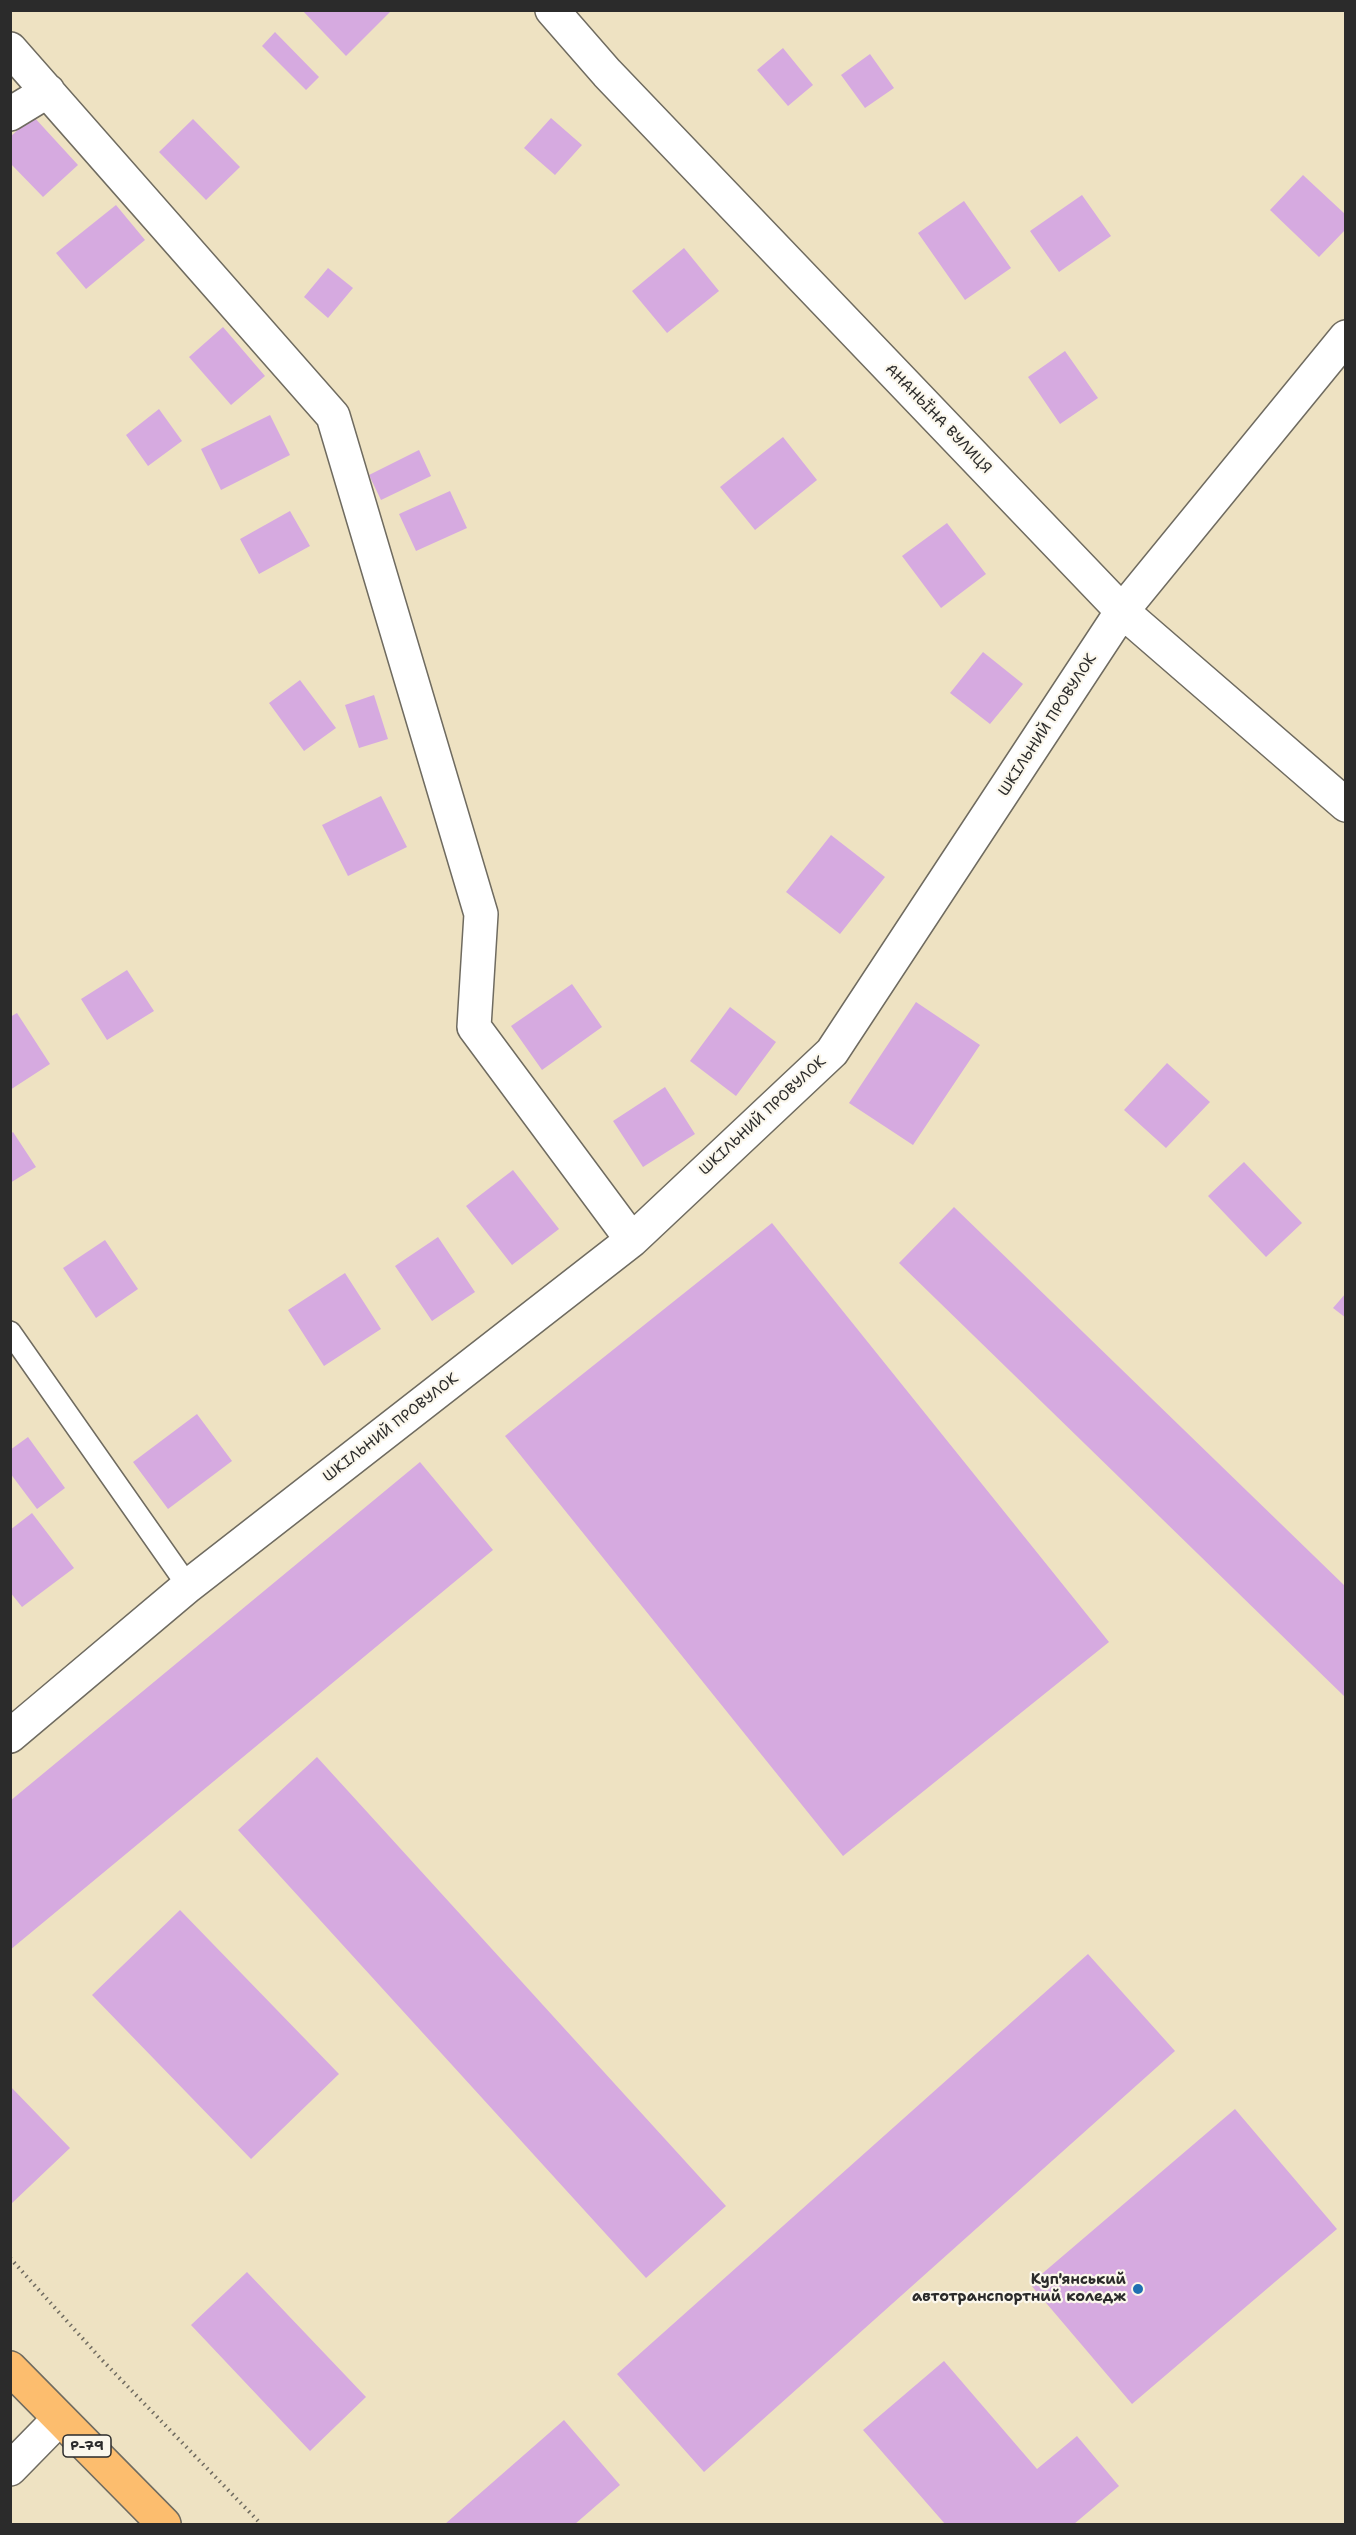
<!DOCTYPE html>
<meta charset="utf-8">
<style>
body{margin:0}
#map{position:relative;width:1356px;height:2535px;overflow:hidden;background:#eee2c2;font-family:"Shantell Sans",sans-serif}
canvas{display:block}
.frame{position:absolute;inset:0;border:12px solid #2b2b2b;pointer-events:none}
</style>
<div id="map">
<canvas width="1356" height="2535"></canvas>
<div class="frame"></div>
</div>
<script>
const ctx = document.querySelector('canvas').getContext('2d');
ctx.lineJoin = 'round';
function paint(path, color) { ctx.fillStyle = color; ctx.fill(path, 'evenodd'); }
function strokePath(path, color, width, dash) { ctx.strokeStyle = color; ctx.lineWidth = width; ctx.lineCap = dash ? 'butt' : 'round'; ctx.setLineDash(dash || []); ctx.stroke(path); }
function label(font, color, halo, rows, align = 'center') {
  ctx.font = font + ' "Shantell Sans",sans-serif'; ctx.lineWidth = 4.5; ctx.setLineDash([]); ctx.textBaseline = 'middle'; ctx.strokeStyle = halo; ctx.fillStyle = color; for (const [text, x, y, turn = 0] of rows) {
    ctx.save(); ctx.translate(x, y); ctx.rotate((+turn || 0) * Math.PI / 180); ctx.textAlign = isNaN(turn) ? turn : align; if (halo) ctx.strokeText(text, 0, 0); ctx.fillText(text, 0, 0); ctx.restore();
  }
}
paint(new Path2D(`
 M 302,10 L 392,10 L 346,56 Z
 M 275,32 L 319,77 L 306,90 L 262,46 Z
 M 783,48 L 813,85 L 788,106 L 757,70 Z
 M 870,54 L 894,88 L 865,108 L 841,75 Z
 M 33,116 L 78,165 L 43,197 L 10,163 L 10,137 Z
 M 551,118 L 582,145 L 555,175 L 524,148 Z
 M 193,119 L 240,167 L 206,200 L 159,152 Z
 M 1303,175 L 1346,215 L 1346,229 L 1319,257 L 1270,210 Z
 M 1082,195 L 1111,236 L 1059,272 L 1030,231 Z
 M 964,201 L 1011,268 L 965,300 L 918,233 Z
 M 116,205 L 145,240 L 86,289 L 56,253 Z
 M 684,248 L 719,291 L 667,333 L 632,291 Z
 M 328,268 L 353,288 L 328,318 L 304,297 Z
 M 223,327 L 265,376 L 231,405 L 189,357 Z
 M 1065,351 L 1098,398 L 1060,424 L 1028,377 Z
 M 159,409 L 182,441 L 148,466 L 126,435 Z
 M 270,415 L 290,455 L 221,490 L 201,449 Z
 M 783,437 L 817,480 L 755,530 L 720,487 Z
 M 419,450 L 431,476 L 381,500 L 369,475 Z
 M 450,491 L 467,528 L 416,551 L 399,514 Z
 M 290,511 L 310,546 L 259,574 L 240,539 Z
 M 947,523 L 986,574 L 941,608 L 902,556 Z
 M 983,652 L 1023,684 L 990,724 L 950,693 Z
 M 300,680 L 336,728 L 304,751 L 269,703 Z
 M 374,695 L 388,739 L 359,748 L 345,705 Z
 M 381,796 L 407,847 L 348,876 L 322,825 Z
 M 831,835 L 885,877 L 840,934 L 786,892 Z
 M 127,970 L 154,1011 L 107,1040 L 81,999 Z
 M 572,984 L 602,1027 L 542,1070 L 511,1026 Z
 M 916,1002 L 980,1045 L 913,1145 L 849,1103 Z
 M 730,1007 L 776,1042 L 736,1096 L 690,1061 Z
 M 17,1013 L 50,1064 L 10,1090 L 10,1017 Z
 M 1167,1063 L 1210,1102 L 1166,1148 L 1124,1110 Z
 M 665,1087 L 695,1134 L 643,1167 L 613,1121 Z
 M 13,1132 L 36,1167 L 10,1183 L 10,1134 Z
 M 1244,1162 L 1302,1223 L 1266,1257 L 1208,1196 Z
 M 513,1170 L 559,1229 L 512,1265 L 466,1206 Z
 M 954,1207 L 1346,1587 L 1346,1698 L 899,1263 Z
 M 772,1223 L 1109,1642 L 843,1856 L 505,1436 Z
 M 438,1237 L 475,1292 L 432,1321 L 395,1266 Z
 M 105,1240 L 138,1289 L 96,1318 L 63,1268 Z
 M 345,1273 L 381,1329 L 324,1366 L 288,1310 Z
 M 1346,1293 L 1346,1318 L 1333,1308 Z
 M 197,1414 L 232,1461 L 168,1509 L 133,1462 Z
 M 28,1437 L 65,1488 L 37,1509 L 10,1473 L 10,1450 Z
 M 420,1462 L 493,1550 L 10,1950 L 10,1801 Z
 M 32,1513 L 74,1568 L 22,1607 L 10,1592 L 10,1530 Z
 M 317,1757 L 726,2206 L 646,2278 L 238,1830 Z
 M 180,1910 L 339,2074 L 251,2159 L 92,1995 Z
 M 1088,1954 L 1175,2051 L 704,2472 L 617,2374 Z
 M 10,2086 L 70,2148 L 10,2205 Z
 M 1235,2109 L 1337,2229 L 1132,2404 L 1030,2284 Z
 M 247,2272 L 366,2397 L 310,2451 L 191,2325 Z
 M 944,2361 L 1037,2469 L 1077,2436 L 1119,2486 L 1074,2524 L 945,2524 L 863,2430 Z
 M 564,2420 L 620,2485 L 575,2524 L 445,2524 Z`), '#d6aae0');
const service = new Path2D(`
 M 10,1332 L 188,1586`);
const minor = new Path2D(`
 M 552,10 L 607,73 L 1122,611 L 1346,805
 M 10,49 L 333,416 L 481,914 L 474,1027 L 632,1240
 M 10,114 L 48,91
 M 10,1736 L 188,1586 L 632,1240 L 832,1052 L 1122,611 L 1346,337
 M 10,2469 L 59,2419`);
const primary = new Path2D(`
 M 10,2368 L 164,2524`);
strokePath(service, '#6f6b60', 24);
strokePath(minor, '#6f6b60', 36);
strokePath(primary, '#6f6b60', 36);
strokePath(new Path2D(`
 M 10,2258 L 102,2360 L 261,2524`), '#6f6b60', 4, [1.5, 4.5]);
strokePath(service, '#fff', 21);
strokePath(minor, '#fff', 33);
strokePath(primary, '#fcbd6e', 33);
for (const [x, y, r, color] of [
 [1138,2289,6,"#1f6fb2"]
]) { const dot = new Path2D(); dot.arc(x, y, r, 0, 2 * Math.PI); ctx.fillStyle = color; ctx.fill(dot); strokePath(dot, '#fbf7ec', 2); }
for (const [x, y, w] of [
 [87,2446,48]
]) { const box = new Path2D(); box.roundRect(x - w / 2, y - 11, w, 22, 4.5); ctx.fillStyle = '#fbf7ec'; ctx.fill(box); strokePath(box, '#2b2b2b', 1.5); }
label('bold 14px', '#2b2b2b', null, [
 ["Р-79",87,2446]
]);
label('15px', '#2b2b2b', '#fbf7ec', [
 ["АНАНЬЇНА ВУЛИЦЯ",938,419,46],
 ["ШКІЛЬНИЙ ПРОВУЛОК",1048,725,-57],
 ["ШКІЛЬНИЙ ПРОВУЛОК",763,1116,-43],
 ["ШКІЛЬНИЙ ПРОВУЛОК",391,1428,-38]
]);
label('bold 15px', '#2b2b2b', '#fbf7ec', [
 ["Куп'янський",1126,2280],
 ["автотранспортний коледж",1126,2297]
], 'right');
</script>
